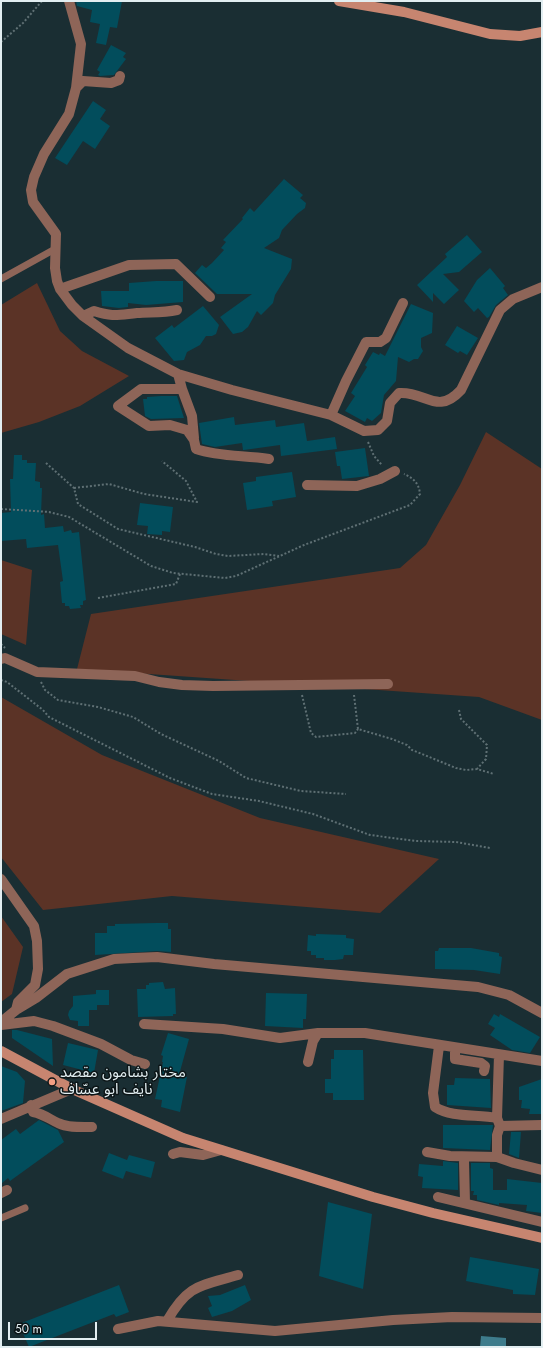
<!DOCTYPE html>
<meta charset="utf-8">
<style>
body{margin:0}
#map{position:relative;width:543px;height:1348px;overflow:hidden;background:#1a2e33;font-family:Jost,sans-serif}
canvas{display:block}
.frame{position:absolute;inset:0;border:2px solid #e2eef1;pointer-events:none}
.scale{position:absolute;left:8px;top:1322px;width:89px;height:18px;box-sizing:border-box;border:2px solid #e2eef1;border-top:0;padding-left:5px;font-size:12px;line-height:14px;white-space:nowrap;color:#e2eef1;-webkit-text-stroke:3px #0c1517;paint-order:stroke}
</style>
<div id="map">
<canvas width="543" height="1348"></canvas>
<div class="frame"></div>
<div class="scale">50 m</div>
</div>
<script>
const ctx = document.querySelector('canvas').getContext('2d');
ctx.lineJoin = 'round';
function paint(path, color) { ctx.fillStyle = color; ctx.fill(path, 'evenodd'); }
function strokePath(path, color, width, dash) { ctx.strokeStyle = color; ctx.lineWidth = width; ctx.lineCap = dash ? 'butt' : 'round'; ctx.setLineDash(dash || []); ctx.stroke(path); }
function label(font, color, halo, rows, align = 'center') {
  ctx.font = font + ' Jost,"Noto Sans Arabic",sans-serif'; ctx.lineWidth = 3; ctx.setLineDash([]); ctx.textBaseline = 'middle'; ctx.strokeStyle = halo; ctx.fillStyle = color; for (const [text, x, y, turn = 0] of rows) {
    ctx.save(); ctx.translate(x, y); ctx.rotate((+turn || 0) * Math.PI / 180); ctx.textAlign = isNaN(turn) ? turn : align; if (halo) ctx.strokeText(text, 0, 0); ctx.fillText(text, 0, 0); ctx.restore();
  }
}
paint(new Path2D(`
 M 37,283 L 60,331 L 82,351 L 129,376 L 80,406 L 39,422 L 1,433 L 1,305 Z
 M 486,432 L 542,469 L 542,720 L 479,697 L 77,669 L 91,614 L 400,568 L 426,545 L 460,485 Z
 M 1,560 L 32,570 L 26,645 L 1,634 Z
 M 1,697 L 102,755 L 260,818 L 439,859 L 380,913 L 172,896 L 43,910 L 1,857 Z
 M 1,916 L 23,947 L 12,994 L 1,1002 Z`), '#5b3326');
paint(new Path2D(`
 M 481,1336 L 506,1338 L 506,1347 L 480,1347 Z`), '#3e7c8c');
paint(new Path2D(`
 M 76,1 L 122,1 L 117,28 L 110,27 L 106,45 L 96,43 L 100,24 L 90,22 L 92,10 L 77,6 Z
 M 111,45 L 126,53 L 123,57 L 126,59 L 114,75 L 100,76 L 98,75 L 100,72 L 97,70 Z
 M 93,101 L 106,110 L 100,119 L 110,126 L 95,149 L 83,141 L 67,165 L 55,158 Z
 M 284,179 L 303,195 L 300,198 L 306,203 L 305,208 L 297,214 L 282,230 L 279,238 L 264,248 L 292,259 L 291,269 L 275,295 L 273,303 L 261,315 L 257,311 L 248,327 L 242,332 L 233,334 L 220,317 L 252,294 L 217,294 L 195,273 L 202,265 L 206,268 L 212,263 L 224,250 L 221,248 L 226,242 L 223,240 L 243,219 L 242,218 L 250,208 L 254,212 Z
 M 467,235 L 482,252 L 459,272 L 443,274 L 459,290 L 444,304 L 433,293 L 433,302 L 417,285 L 447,257 L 445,254 Z
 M 490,268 L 505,286 L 503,288 L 508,295 L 496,305 L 489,317 L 487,318 L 478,308 L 474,312 L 464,301 L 477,280 Z
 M 156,281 L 183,281 L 183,302 L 146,305 L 128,303 L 128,307 L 119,308 L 102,306 L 101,291 L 129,291 L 129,283 Z
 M 411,304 L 433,313 L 432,333 L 421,338 L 421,347 L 423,351 L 418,359 L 414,359 L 409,362 L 398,357 L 396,381 L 384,395 L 381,413 L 372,421 L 367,418 L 365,422 L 345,411 L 355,396 L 351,393 L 367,367 L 365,365 L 373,352 L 379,355 L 380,353 L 385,356 Z
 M 203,306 L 219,325 L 216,334 L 212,336 L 206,336 L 200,345 L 187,352 L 184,360 L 174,361 L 155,338 L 172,325 L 174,328 Z
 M 457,326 L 478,338 L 467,355 L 460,351 L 458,353 L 445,345 Z
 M 161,396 L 177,396 L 184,418 L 151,419 L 145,416 L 143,399 L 147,399 L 147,397 Z
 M 234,417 L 235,425 L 275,420 L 276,427 L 304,423 L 307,441 L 335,437 L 337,449 L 281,456 L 280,445 L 244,450 L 243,450 L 242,443 L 215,447 L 202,444 L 199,423 Z
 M 365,448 L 369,476 L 342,479 L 340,466 L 337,466 L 335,452 Z
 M 14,455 L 22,455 L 22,460 L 27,460 L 27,463 L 36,463 L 35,481 L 40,482 L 40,488 L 42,488 L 41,515 L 44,514 L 45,528 L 63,526 L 64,532 L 71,530 L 72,533 L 79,532 L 86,600 L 83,601 L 83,605 L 80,605 L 81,608 L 70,609 L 69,606 L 65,606 L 65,603 L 62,603 L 60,582 L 63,581 L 58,545 L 27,548 L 26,539 L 1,541 L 1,513 L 11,512 L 10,479 L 13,479 Z
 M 292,472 L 296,497 L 272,501 L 273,506 L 247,510 L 243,483 L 256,481 L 256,477 Z
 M 140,503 L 173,507 L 170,532 L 162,531 L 162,535 L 147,534 L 148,526 L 137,525 Z
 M 156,923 L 168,923 L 168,929 L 171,929 L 171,952 L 157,951 L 95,955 L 95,933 L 107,933 L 107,926 L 115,926 L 115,924 Z
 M 316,934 L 346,935 L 346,938 L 354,939 L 353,955 L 344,955 L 343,959 L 335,960 L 324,960 L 324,958 L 316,958 L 316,955 L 311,955 L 311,951 L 307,951 L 308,935 L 316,936 Z
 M 439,948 L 471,948 L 499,953 L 499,956 L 502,957 L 500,974 L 474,970 L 435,969 L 435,951 L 438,951 Z
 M 163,982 L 165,989 L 175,988 L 176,1014 L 173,1014 L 173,1016 L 138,1017 L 137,989 L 146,989 L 146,985 L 149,985 L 149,983 Z
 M 96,990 L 109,990 L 109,1005 L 97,1005 L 97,1010 L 89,1010 L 89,1026 L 78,1026 L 78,1021 L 70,1020 L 68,1015 L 69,1011 L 73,1006 L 73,996 L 96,994 Z
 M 266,993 L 307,994 L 306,1019 L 303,1019 L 303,1028 L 265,1026 Z
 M 494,1014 L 499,1017 L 500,1014 L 540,1037 L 530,1053 L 512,1050 L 490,1035 L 495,1028 L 488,1024 Z
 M 12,1030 L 17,1030 L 52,1039 L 53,1066 L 12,1038 Z
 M 168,1033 L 189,1039 L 179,1075 L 187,1077 L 180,1112 L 161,1107 L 162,1100 L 155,1099 L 163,1062 L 162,1062 L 163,1056 L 161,1055 Z
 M 68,1043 L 98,1050 L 94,1073 L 63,1065 Z
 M 334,1050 L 363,1050 L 364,1100 L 333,1100 L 333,1093 L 325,1093 L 325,1079 L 331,1079 L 331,1059 L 334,1059 Z
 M 1,1066 L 17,1072 L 25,1081 L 23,1103 L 1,1111 Z
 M 455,1078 L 490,1079 L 491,1108 L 447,1105 L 447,1085 L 454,1085 Z
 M 542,1079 L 542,1114 L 529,1114 L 530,1109 L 521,1108 L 522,1100 L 519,1100 L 519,1087 Z
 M 39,1120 L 58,1130 L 64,1142 L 10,1181 L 8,1178 L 1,1184 L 1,1140 L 16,1129 L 20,1134 Z
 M 443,1125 L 493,1125 L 490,1150 L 443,1148 Z
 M 511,1132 L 521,1132 L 519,1158 L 509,1154 Z
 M 109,1153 L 127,1160 L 129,1155 L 155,1162 L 151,1178 L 126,1171 L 123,1179 L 102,1171 Z
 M 443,1161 L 458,1163 L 458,1190 L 422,1188 L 423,1177 L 418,1176 L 419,1164 L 443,1166 Z
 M 471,1163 L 490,1163 L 490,1168 L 493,1169 L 493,1190 L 507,1190 L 507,1179 L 542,1183 L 542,1213 L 526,1211 L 527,1205 L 499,1203 L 499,1205 L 477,1200 L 477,1195 L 473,1195 L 474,1191 L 471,1191 Z
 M 328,1202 L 372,1214 L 363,1289 L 319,1276 Z
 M 470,1257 L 539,1269 L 535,1295 L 513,1294 L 513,1290 L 466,1281 Z
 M 119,1285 L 129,1312 L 116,1317 L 114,1314 L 29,1347 L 19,1324 Z
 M 245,1285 L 251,1300 L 232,1311 L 212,1317 L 208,1308 L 212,1306 L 208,1296 L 220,1295 Z`), '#024d5c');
strokePath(new Path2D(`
 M 1,42 L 23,23 L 42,1
 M 368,442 L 374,456 L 382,465
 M 46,463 L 74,488 L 78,504 L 118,529 L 195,547 L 216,554 L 228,556 L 264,554 L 279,556
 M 74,488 L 109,484 L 144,494 L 197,502 L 186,481 L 162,461
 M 1,509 L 49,512 L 69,517 L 151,566 L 173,573 L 225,578 L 236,576 L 304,545 L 410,505 L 420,494 C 419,483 413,478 404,474
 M 98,598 L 176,584 L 180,574
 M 1,644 L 5,648
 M 1,680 L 7,682 L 43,710 L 49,717 L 170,778 L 212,794 L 259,801 L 313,814 L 370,835 L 416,841 L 456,842 L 490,848
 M 41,682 L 45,690 L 58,700 L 98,707 L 133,717 L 161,734 L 219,761 L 246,778 L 301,791 L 346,794
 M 302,695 L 311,733 L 316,737 L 355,733 L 358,729
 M 354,695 L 358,729 L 392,739 L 407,745 L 412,750 L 422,754 L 456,768 L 466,770 L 477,769 L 494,774
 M 459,710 L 461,719 L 487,745 L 486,759 L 477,769`), '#5f7074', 2, [2, 2]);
strokePath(new Path2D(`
 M 1,279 L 55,249
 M 1,1218 L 25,1208`), '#8e6558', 7);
strokePath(new Path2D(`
 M 69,1 L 81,44 L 76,88 L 69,114 L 44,154 L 34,177 L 31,190 L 33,202 L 56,234 L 55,268 L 57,281 L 60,289 L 72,305 L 83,316 L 128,348 L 178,374 L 232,390 L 331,415 L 364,431 L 378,430 L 387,421 L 390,403 L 399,393 C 426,391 437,416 461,390 L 500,310 L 513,299 L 542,287
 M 76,88 L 83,81 L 111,83 L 119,80 L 120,76
 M 60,289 L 129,265 L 176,264 L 210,297
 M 83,316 L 94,311 C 113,317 117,315 137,313 C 151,312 163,313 177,310
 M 178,374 L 182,389 L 141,389 L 118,406 L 149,426 L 170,425 L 187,430 L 194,440 L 196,449 C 220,457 244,455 269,459
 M 182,389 L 192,416 L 194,438
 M 331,415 L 346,381 L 366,342 L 380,342 L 386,338 L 403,303
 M 307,485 L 357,486 L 380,479 L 395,471
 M 1,659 L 5,658 L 37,672 L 135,676 L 159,682 L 182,685 L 213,686 L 388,684
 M 1,879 L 34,926 L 37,941 L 38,969 L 35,985 L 18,1002 L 16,1010 L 1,1022
 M 16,1010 L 36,998 L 67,974 L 114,959 L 133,958 L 157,957 L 214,964 L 478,987 L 509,995 L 542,1013
 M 144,1024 L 223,1029 L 280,1038 L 318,1033 L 365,1033 L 542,1061
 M 1,1025 L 34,1021 L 53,1026 L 101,1044 L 131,1060 L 145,1064
 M 439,1046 L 433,1093 L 435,1107 C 452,1118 477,1114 497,1118
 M 455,1048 L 455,1059 L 481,1063 L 485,1066 L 484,1071
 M 499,1055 L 497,1118 L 500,1126 L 542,1125
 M 308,1062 L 313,1041 L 318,1033
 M 31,1105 L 33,1112 C 44,1114 49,1119 58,1123 C 68,1128 81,1127 92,1127
 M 1,1119 L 72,1089
 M 500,1126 L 497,1135 L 497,1157 L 514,1163 L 542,1170
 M 427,1152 L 450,1156 L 497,1157
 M 173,1154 L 180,1152 L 203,1155 L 221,1150
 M 464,1160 L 465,1203
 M 1,1193 L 7,1190
 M 438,1197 L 542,1222
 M 167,1321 C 188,1284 200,1286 238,1275
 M 118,1329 L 158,1321 L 275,1331 L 393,1320 L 452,1317 L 542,1318`), '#8e6558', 10);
strokePath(new Path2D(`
 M 339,1 L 404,12 L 490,34 L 520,36 L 542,32
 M 1,1051 L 72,1089 L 183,1138 L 373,1197 L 433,1213 L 542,1238`), '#c78570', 10);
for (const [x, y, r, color] of [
 [52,1082,4,"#f39f84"]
]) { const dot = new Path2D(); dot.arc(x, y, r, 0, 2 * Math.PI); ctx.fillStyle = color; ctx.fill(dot); strokePath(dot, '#0c1517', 1.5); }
label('15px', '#e2eef1', '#0c1517', [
 ["مختار بشامون مقصد",60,1073],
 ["نايف ابو عسّاف",60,1090]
], 'left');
</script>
